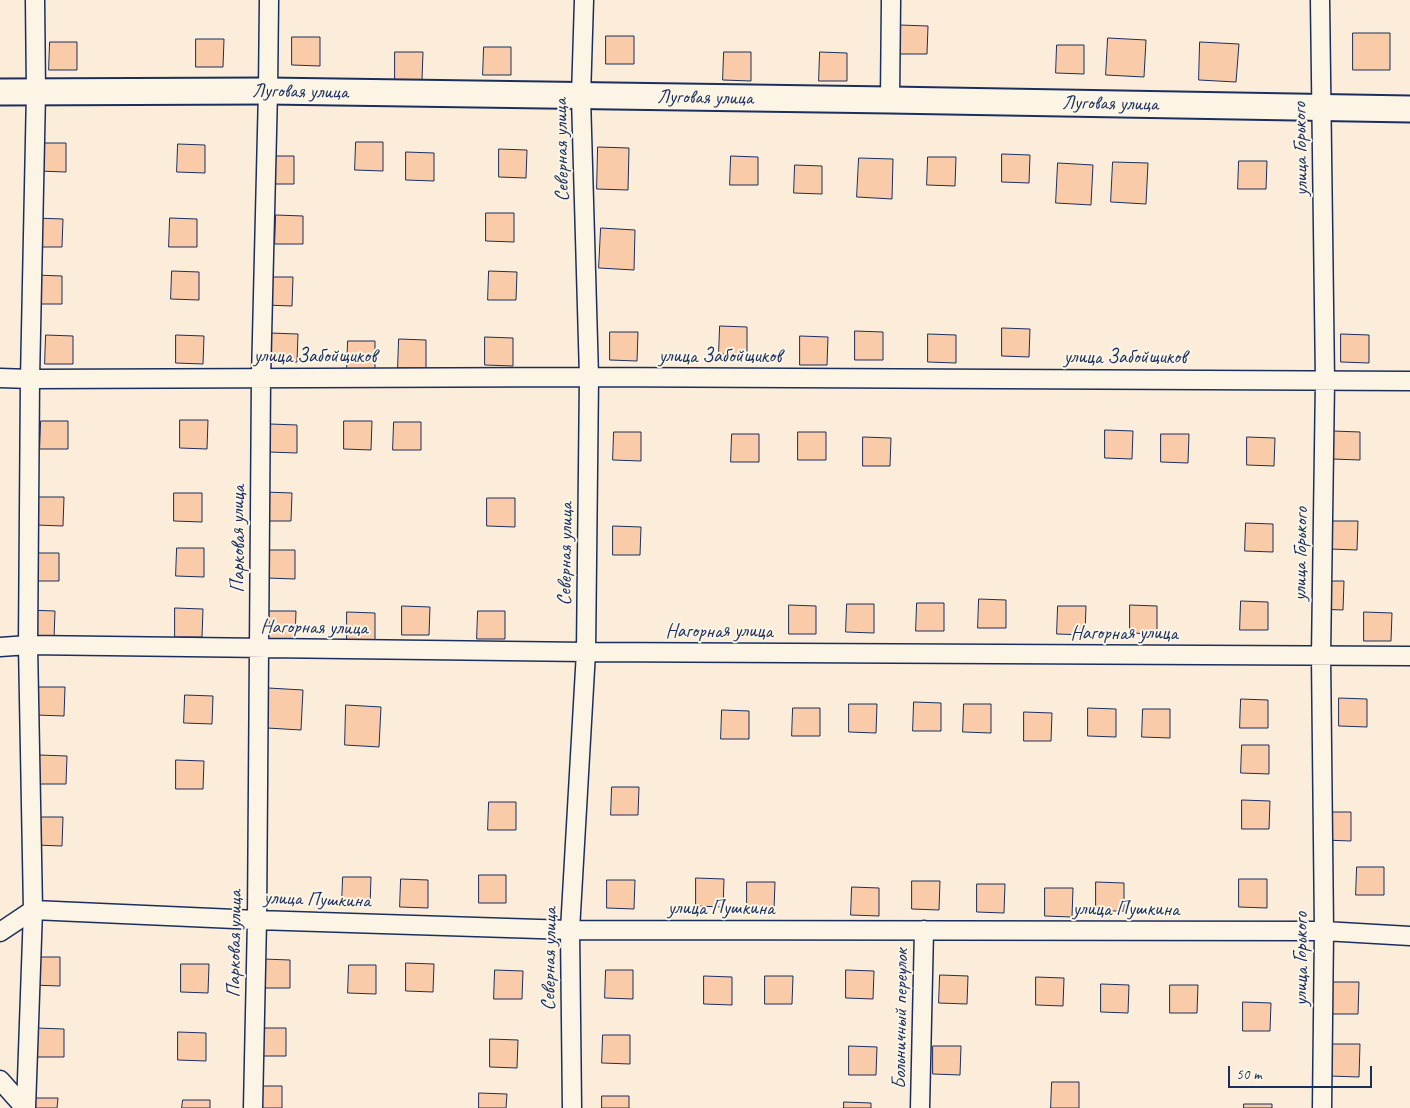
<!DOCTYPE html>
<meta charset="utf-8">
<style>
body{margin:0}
#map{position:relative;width:1410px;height:1108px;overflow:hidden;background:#fbedd9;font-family:Caveat,sans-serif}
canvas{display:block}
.scale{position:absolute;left:1228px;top:1066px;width:144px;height:22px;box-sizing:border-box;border:2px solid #1b2f5e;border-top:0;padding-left:6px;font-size:15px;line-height:18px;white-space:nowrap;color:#1b2f5e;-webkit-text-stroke:4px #fcf5e5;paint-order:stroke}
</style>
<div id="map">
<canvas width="1410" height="1108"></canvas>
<div class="scale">50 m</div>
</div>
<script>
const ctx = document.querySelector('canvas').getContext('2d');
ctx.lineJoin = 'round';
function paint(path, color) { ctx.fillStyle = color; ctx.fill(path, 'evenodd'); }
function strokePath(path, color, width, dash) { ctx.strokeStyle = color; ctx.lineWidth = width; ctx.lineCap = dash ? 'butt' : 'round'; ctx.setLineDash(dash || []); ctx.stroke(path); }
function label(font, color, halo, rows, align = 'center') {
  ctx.font = font + ' Caveat,sans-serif'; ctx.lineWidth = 4; ctx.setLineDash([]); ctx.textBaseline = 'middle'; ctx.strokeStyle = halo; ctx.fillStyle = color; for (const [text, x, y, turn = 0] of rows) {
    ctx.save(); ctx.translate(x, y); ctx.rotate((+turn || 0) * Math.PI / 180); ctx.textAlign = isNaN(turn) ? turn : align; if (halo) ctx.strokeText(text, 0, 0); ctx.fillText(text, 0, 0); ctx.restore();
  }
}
const building = new Path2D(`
 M 900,25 L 928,26 L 927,54 L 900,54 Z
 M 1353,33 L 1390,33 L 1390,70 L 1353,70 Z
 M 606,36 L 634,36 L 634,64 L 606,64 Z
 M 292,37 L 320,37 L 320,66 L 292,65 Z
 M 1108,38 L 1146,40 L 1144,77 L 1106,75 Z
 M 196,39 L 224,39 L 223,67 L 196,67 Z
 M 50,42 L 77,42 L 77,70 L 49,70 Z
 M 1200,42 L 1239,44 L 1236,82 L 1199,80 Z
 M 1057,45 L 1084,45 L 1084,74 L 1056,73 Z
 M 484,47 L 511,47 L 511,75 L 483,75 Z
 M 395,52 L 423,52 L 422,80 L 395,80 Z
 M 724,52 L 751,52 L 751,81 L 723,80 Z
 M 820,52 L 847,53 L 847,81 L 819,81 Z
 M 356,142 L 383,142 L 383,171 L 355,170 Z
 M 38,143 L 66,143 L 66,172 L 38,171 Z
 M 178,144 L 205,145 L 205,173 L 177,172 Z
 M 598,147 L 629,148 L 628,190 L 597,189 Z
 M 499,149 L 527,150 L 526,178 L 499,177 Z
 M 406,152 L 434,153 L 434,181 L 406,180 Z
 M 1002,154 L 1030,155 L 1029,183 L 1002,182 Z
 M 266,156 L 294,156 L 294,184 L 266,184 Z
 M 731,156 L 758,157 L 758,185 L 730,185 Z
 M 928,157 L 956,157 L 955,186 L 927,185 Z
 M 859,158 L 893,159 L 892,199 L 857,197 Z
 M 1239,161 L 1267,161 L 1266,189 L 1238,189 Z
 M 1113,162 L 1148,163 L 1146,204 L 1111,202 Z
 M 1058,163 L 1093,165 L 1091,205 L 1056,203 Z
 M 795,165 L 822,166 L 822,194 L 794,193 Z
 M 486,213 L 514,213 L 514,242 L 486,241 Z
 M 276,215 L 303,216 L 303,244 L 275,244 Z
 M 35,218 L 63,219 L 62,247 L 35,247 Z
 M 170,218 L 197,219 L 197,247 L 169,247 Z
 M 601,228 L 635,230 L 634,270 L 599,268 Z
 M 172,271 L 199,272 L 199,300 L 171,299 Z
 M 489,271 L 517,272 L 516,300 L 488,300 Z
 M 35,275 L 62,276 L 62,304 L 34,304 Z
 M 265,277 L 293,277 L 292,306 L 265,305 Z
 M 720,326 L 747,327 L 747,355 L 719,354 Z
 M 1002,328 L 1030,329 L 1029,357 L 1002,356 Z
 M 855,331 L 883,332 L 883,360 L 855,360 Z
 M 610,332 L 638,332 L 637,361 L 610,360 Z
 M 270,333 L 298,334 L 297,362 L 270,362 Z
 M 928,334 L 956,335 L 956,363 L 928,362 Z
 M 1341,334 L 1369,335 L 1369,363 L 1341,362 Z
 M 46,335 L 73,336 L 73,364 L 45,364 Z
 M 176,335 L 204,336 L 203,364 L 176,363 Z
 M 800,336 L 828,337 L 827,365 L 800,365 Z
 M 485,337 L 513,338 L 513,366 L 485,365 Z
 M 399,339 L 426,340 L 426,368 L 398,368 Z
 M 348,341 L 375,341 L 375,370 L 347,369 Z
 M 180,420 L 208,420 L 207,449 L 180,448 Z
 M 41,421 L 68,421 L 68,449 L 40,449 Z
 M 344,421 L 372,421 L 371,450 L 344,449 Z
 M 394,422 L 421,422 L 421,450 L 393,450 Z
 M 270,424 L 297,425 L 297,453 L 269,452 Z
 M 1105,430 L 1133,431 L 1132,459 L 1105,458 Z
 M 1333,431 L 1360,432 L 1360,460 L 1332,459 Z
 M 614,432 L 641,432 L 641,461 L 613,460 Z
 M 798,432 L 826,432 L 826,460 L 798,460 Z
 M 732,434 L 759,434 L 759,462 L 731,462 Z
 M 1161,434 L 1189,434 L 1188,463 L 1161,462 Z
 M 863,437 L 891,438 L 890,466 L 863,466 Z
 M 1247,437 L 1275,438 L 1274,466 L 1247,465 Z
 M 264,492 L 292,493 L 291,521 L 264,521 Z
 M 174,493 L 202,493 L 202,522 L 174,521 Z
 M 36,497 L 64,497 L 63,526 L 36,525 Z
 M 487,498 L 515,498 L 515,527 L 487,526 Z
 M 1330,521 L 1358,521 L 1357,550 L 1330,549 Z
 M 1246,523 L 1273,524 L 1273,552 L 1245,551 Z
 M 613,526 L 641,527 L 640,555 L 613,555 Z
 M 177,548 L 204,548 L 204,577 L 176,576 Z
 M 267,550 L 295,550 L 295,579 L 267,578 Z
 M 32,553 L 59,553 L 59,581 L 32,581 Z
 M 1317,581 L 1344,581 L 1343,610 L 1316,609 Z
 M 979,599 L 1006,600 L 1006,628 L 978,628 Z
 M 1241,601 L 1268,602 L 1268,630 L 1240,630 Z
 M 917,603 L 944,603 L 944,631 L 916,631 Z
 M 847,604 L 874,604 L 874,633 L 846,632 Z
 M 789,605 L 816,606 L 816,634 L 789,634 Z
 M 1130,605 L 1157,606 L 1157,634 L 1130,633 Z
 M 402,606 L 430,607 L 429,635 L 402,635 Z
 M 1058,606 L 1086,606 L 1085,635 L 1057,634 Z
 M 175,608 L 203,609 L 202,637 L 175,637 Z
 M 27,610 L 55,611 L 54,639 L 27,638 Z
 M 268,611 L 296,611 L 295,640 L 267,639 Z
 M 478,611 L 505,611 L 505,639 L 477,639 Z
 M 347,612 L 375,613 L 375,641 L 347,640 Z
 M 1364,612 L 1392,613 L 1391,641 L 1364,641 Z
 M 37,687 L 65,687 L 64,716 L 36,715 Z
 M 268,688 L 303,690 L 301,730 L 267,728 Z
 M 185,695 L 213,696 L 212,724 L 184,723 Z
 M 1339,698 L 1367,699 L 1367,727 L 1339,726 Z
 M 1241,699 L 1268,700 L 1268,728 L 1240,728 Z
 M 914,702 L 941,703 L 941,731 L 913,731 Z
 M 849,704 L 877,704 L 876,733 L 849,732 Z
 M 964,704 L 991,704 L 991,733 L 963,732 Z
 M 346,705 L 381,707 L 379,747 L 345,745 Z
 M 793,708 L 820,708 L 820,736 L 792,736 Z
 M 1088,708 L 1116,709 L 1116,737 L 1088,736 Z
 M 1143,709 L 1170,709 L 1170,738 L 1142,737 Z
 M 722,710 L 749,711 L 749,739 L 721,739 Z
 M 1024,712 L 1052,713 L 1051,741 L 1024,741 Z
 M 1242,745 L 1269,745 L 1269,774 L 1241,773 Z
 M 39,755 L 67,756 L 66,784 L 39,784 Z
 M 176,760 L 204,761 L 203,789 L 176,789 Z
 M 612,787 L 639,787 L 638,815 L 611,815 Z
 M 1242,800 L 1270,801 L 1269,829 L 1242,829 Z
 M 489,802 L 516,802 L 516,830 L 488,830 Z
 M 1324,812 L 1351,812 L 1351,841 L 1323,840 Z
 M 35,817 L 63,817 L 62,846 L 35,845 Z
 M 1357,867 L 1384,867 L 1384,895 L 1356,895 Z
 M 479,875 L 506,875 L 506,903 L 479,903 Z
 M 343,877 L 371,877 L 370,906 L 342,905 Z
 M 696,878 L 724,879 L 723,907 L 696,906 Z
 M 401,879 L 428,880 L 428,908 L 400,907 Z
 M 1239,879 L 1267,879 L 1267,908 L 1239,907 Z
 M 607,880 L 635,880 L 634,909 L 607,908 Z
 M 912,881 L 940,881 L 939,910 L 912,909 Z
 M 747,882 L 775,882 L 774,910 L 747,910 Z
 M 1096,882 L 1124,883 L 1124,911 L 1096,911 Z
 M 977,884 L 1005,884 L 1004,913 L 977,912 Z
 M 852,887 L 879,888 L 879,916 L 851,915 Z
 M 1045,888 L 1073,888 L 1072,917 L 1045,916 Z
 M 33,957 L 60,957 L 60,986 L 32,985 Z
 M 263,959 L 290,960 L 290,988 L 262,988 Z
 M 406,963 L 434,964 L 433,992 L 406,991 Z
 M 181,964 L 209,964 L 208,993 L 181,992 Z
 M 349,965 L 376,965 L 376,994 L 348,993 Z
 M 495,970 L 523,971 L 522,999 L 494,999 Z
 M 606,970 L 633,970 L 633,999 L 605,998 Z
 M 846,970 L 874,971 L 873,999 L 846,998 Z
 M 940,975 L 968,976 L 967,1004 L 939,1003 Z
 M 704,976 L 732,977 L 732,1005 L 704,1004 Z
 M 765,976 L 793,976 L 792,1004 L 765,1004 Z
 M 1036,977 L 1064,978 L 1063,1006 L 1036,1005 Z
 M 1328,982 L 1359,982 L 1358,1014 L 1328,1014 Z
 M 1101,984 L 1129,985 L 1128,1013 L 1101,1012 Z
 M 1170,985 L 1198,985 L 1197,1013 L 1170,1013 Z
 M 1243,1002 L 1271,1003 L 1270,1031 L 1243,1031 Z
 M 37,1028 L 64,1029 L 64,1057 L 36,1057 Z
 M 259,1028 L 286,1028 L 286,1056 L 258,1056 Z
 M 178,1032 L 206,1033 L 206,1061 L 178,1060 Z
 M 603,1035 L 630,1035 L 630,1064 L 602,1063 Z
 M 490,1039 L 518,1040 L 517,1068 L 490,1067 Z
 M 1329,1044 L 1360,1044 L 1359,1077 L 1329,1076 Z
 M 849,1046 L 877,1047 L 876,1075 L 849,1075 Z
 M 933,1046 L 961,1046 L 960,1075 L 933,1074 Z
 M 1052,1082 L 1079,1082 L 1079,1108 L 1051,1108 Z
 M 255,1086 L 282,1086 L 282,1108 L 254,1108 Z
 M 479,1093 L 507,1094 L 506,1108 L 479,1108 Z
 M 602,1096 L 629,1096 L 629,1108 L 602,1108 Z
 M 30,1098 L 58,1098 L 57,1108 L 30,1108 Z
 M 183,1100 L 210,1100 L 210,1108 L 182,1108 Z
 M 844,1102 L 871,1103 L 871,1108 L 844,1108 Z
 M 1244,1104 L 1272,1104 L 1272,1108 L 1244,1108 Z`);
paint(building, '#f9cba8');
strokePath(building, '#1b2f5e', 1);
const street = new Path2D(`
 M 1320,0 L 1325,381 L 1321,656 L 1324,931 L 1322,1108
 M 890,100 L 891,0
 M 0,378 L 30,379 L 589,377 L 1410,381
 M 0,647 L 28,645 L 586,652 L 1410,656
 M 0,932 L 33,910 L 257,920 L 570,930 L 1324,931 L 1410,936
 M 0,1080 L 25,1108
 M 26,1108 L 33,910 L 28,645 L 30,379 L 36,92 L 35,0
 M 253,1108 L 257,920 L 261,378 L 268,91 L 269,0
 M 572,1108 L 570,930 L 586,652 L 589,377 L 581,97 L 584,0
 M 920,1108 L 924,930`);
const secondary = new Path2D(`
 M 0,92 L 268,91 L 890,100 L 1410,109`);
strokePath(street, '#1b2f5e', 21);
strokePath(secondary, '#1b2f5e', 29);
strokePath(street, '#fcf5e5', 18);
strokePath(secondary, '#fcf5e5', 25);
label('20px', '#1b2f5e', '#fcf5e5', [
 ["Луговая улица",300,92,1],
 ["Луговая улица",705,98,1],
 ["Луговая улица",1110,104,1],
 ["улица Горького",1301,149,-91],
 ["Северная улица",562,150,-91],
 ["улица Забойщиков",315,357],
 ["улица Забойщиков",720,357],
 ["улица Забойщиков",1125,358],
 ["Парковая улица",239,539,-90],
 ["Северная улица",566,554,-89],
 ["улица Горького",1301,554,-89],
 ["Нагорная улица",314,628,1],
 ["Нагорная улица",719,632],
 ["Нагорная улица",1124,634],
 ["улица Пушкина",317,900,2],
 ["улица Пушкина",721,909],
 ["улица Пушкина",1126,910],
 ["Парковая улица",235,944,-89],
 ["Северная улица",550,959,-89],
 ["улица Горького",1302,959,-90],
 ["Больничный переулок",901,1019,-89]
]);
</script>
